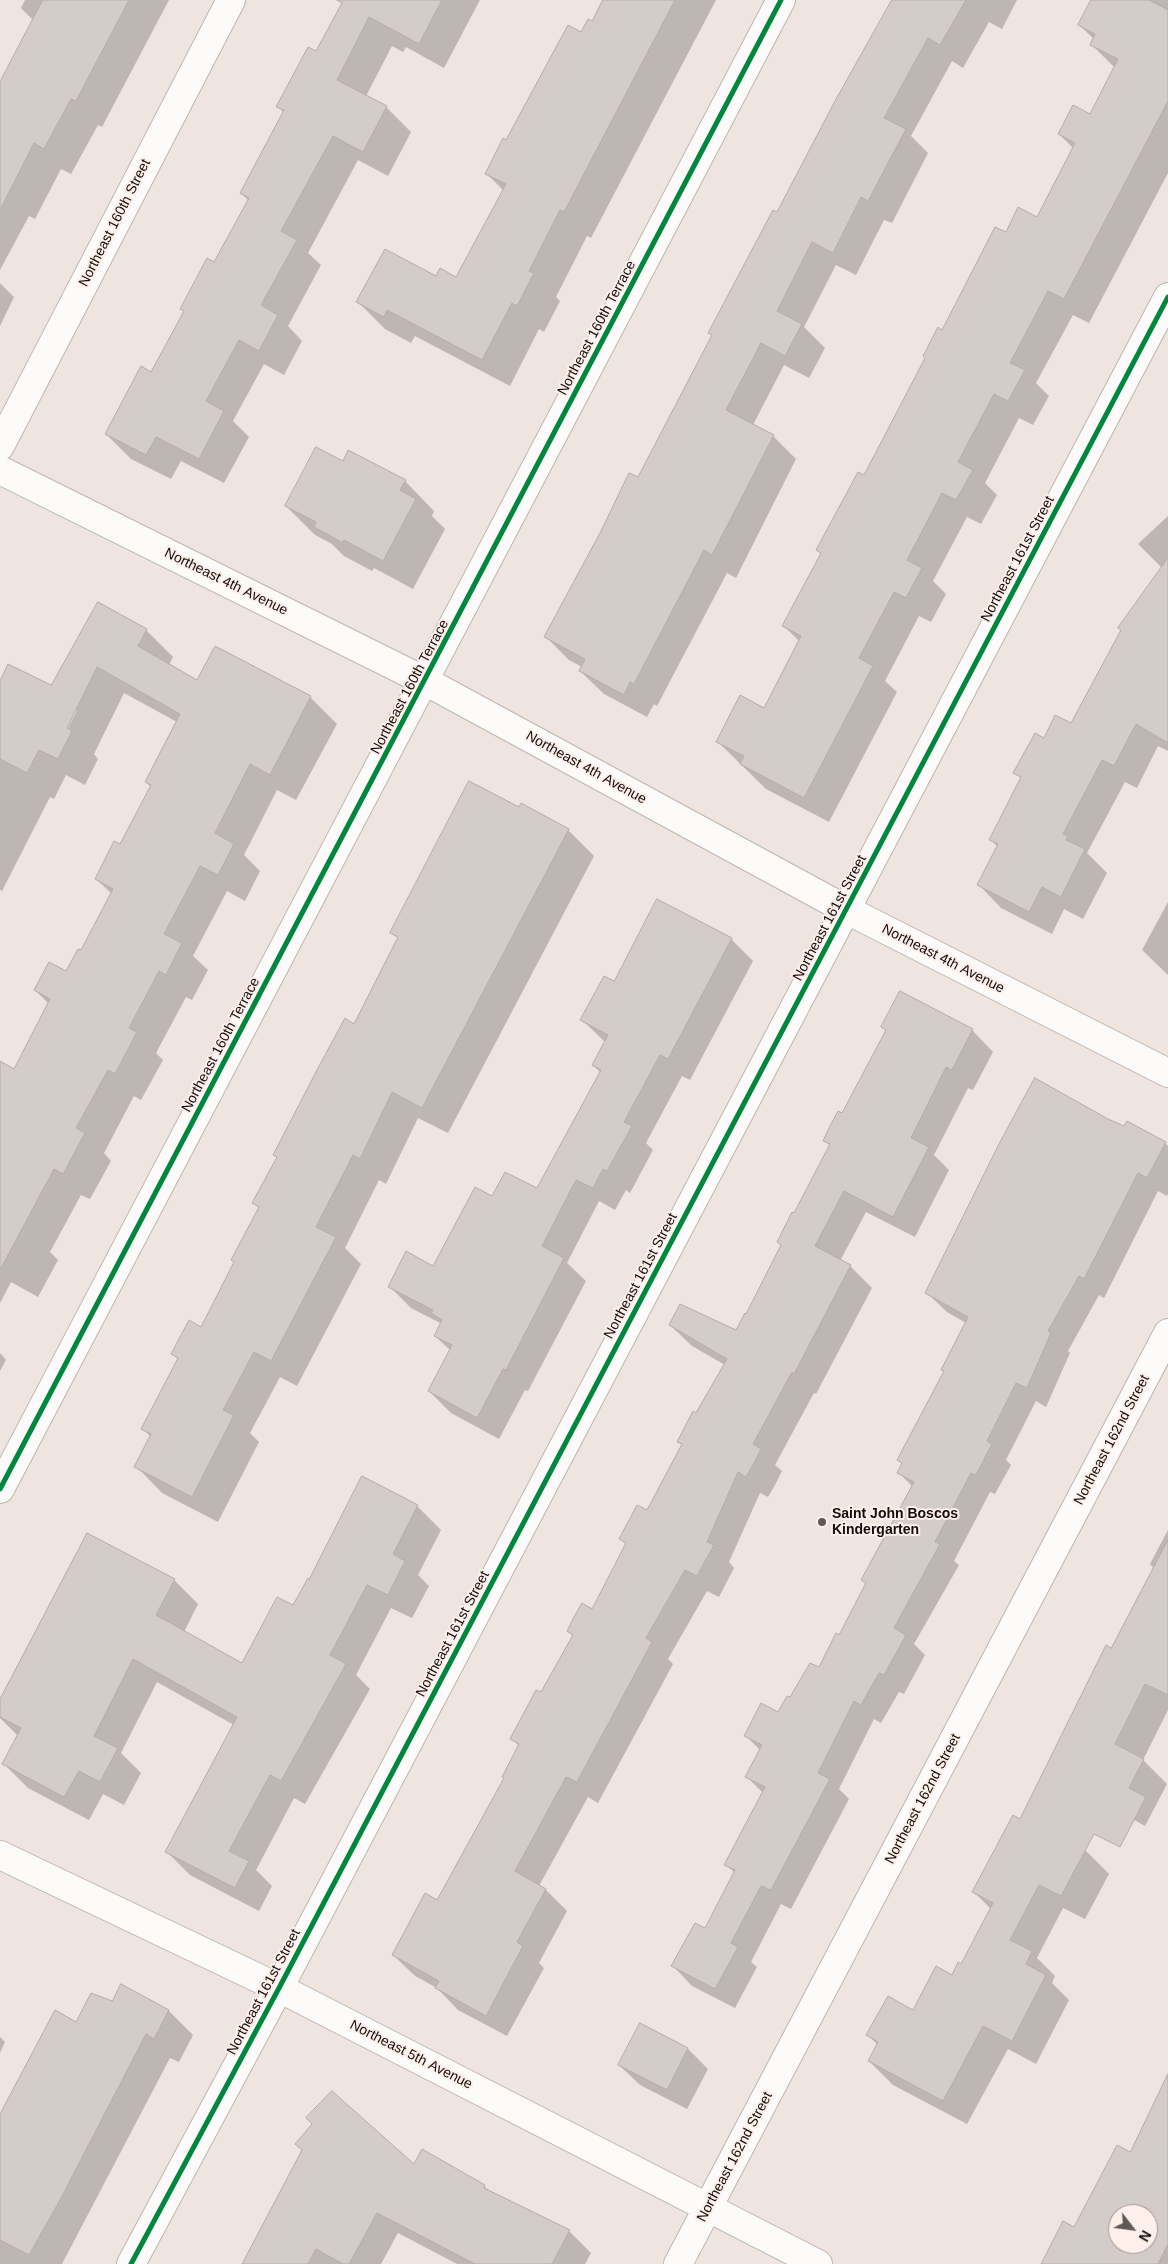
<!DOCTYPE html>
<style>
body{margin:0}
#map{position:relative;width:1168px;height:2264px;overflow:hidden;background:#eee4e0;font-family:Helvetica,sans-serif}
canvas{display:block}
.north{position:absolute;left:1108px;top:2204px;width:50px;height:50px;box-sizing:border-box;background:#feefea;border:1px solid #a09591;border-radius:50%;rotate:120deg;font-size:14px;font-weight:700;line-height:20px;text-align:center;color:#130d0b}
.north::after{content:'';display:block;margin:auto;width:18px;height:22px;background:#605856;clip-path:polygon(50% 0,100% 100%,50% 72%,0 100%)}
</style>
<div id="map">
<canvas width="1168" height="2264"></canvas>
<div class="north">N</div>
</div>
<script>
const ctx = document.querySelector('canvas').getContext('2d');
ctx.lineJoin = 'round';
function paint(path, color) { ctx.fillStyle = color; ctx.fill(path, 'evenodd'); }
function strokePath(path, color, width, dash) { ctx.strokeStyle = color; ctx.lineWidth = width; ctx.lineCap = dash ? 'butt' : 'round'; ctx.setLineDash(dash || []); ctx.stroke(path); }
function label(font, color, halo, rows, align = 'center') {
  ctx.font = font + ' Helvetica,sans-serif'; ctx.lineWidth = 4; ctx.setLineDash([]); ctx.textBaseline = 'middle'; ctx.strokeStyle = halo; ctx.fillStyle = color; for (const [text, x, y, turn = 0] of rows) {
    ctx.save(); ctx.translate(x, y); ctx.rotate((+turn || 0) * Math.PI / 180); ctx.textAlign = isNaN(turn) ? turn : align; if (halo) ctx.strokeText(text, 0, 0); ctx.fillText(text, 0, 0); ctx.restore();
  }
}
paint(new Path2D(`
 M 25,0 L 169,0 L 102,127 L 98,125 L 71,174 L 61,169 L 35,219 L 29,216 L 0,270 L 0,85 L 33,20 L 21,8 Z
 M 345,0 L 480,0 L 444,68 L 406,47 L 403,52 L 392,46 L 366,96 L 386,107 L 411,132 L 388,176 L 358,160 L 308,253 L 321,265 L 288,326 L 302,341 L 284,375 L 264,364 L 233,421 L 249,437 L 224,483 L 181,461 L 171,479 L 131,459 L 106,434 L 152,373 L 185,312 L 182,309 L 215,263 L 249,201 L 241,193 L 284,113 L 278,106 L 317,53 Z
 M 605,0 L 716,0 L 591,238 L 587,236 L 556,297 L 560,301 L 544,332 L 539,329 L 510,386 L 415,336 L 411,343 L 385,329 L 358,302 L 437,278 L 457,279 L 504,191 L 486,173 L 582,33 L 593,23 Z
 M 898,0 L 1017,0 L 1002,29 L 989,22 L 963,68 L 952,61 L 911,136 L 928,153 L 892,223 L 884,220 L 856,275 L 836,265 L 804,327 L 825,348 L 809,378 L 784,365 L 753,425 L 773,436 L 796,459 L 736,578 L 727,573 L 657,706 L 654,704 L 647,717 L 604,694 L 580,671 L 582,667 L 569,660 L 546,637 L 638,479 L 778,214 Z
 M 1092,0 L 1168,0 L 1168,173 L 1089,323 L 1073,315 L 1036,383 L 1049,396 L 1033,425 L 1019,418 L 985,483 L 997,495 L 981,524 L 967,517 L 933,581 L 946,594 L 931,622 L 919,616 L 885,681 L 897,692 L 829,822 L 766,789 L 717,741 L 764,710 L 800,642 L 783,625 L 821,554 L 817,550 L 864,476 L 943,332 L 1006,234 L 1037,218 L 1074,149 L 1059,134 L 1090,116 L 1115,68 L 1091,44 L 1094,39 L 1079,25 Z
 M 0,283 L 14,297 L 0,326 Z
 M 343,462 L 405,481 L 434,511 L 432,516 L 445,529 L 413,589 L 374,568 L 372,571 L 344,556 L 332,544 L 315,535 L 286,506 Z
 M 1168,516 L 1168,751 L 1158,746 L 1137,788 L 1125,782 L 1087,853 L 1107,873 L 1083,919 L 1064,909 L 1052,934 L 1001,908 L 979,885 L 998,847 L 991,840 L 1022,779 L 1015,773 L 1045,739 L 1072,725 L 1162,568 L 1138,544 Z
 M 98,603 L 146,630 L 173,657 L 169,665 L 197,682 L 310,697 L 337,724 L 296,800 L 277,790 L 244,855 L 260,871 L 245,901 L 227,891 L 193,956 L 208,970 L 192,1000 L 186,997 L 156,1053 L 163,1060 L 141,1100 L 134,1096 L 104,1153 L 111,1161 L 90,1199 L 81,1195 L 50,1252 L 58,1260 L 38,1297 L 11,1282 L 0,1303 L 0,1063 L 14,1070 L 49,1004 L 35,990 L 67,972 L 81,952 L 112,894 L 96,879 L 121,846 L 151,787 L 146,782 L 177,722 L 124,693 L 94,754 L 98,759 L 85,785 L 66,775 L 54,799 L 50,797 L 2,891 L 0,890 L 0,684 L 51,687 ZM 75,710 L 77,710 L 65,734 L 63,733 Z
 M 520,809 L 568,830 L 594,856 L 448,1133 L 418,1118 L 386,1184 L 379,1180 L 345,1248 L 361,1264 L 297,1386 L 280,1377 L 250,1433 L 259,1442 L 218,1522 L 162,1493 L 136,1466 L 151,1437 L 143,1429 L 179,1360 L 173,1354 L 202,1328 L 260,1209 L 254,1203 L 278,1158 L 275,1155 L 354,1025 L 399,939 L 392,933 Z
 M 1168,902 L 1168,975 L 1142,950 Z
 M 731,939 L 753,961 L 690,1080 L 682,1076 L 646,1143 L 653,1150 L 630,1193 L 626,1190 L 615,1210 L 599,1201 L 567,1263 L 586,1281 L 528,1391 L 525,1390 L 499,1439 L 451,1413 L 429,1391 L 451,1351 L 435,1336 L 442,1324 L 411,1308 L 389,1286 L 434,1267 L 493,1197 L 538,1190 L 601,1073 L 593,1065 L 605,1042 L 582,1020 L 615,983 Z
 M 882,1027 L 972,1030 L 993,1052 L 973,1090 L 968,1088 L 934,1155 L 949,1170 L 915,1237 L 866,1212 L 840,1261 L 850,1266 L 872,1288 L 816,1394 L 814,1393 L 775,1465 L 782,1471 L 775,1485 L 768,1497 L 760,1493 L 729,1562 L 734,1568 L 719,1597 L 707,1591 L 668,1659 L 673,1664 L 598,1803 L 588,1797 L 539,1886 L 546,1890 L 567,1911 L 539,1963 L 544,1968 L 507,2036 L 458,2010 L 437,1988 L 415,1976 L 393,1955 L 438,1902 L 505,1779 L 519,1746 L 512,1738 L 541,1694 L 573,1636 L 568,1631 L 592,1610 L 627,1545 L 620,1539 L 647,1512 L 682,1445 L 678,1441 L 725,1365 L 692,1346 L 670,1325 L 736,1332 L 747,1316 L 782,1246 L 794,1214 L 830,1146 L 825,1140 L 842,1115 L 887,1031 Z
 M 1107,1120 L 1165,1143 L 1168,1146 L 1168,1194 L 1167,1196 L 1158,1191 L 1104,1298 L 1099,1295 L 1068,1351 L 1070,1353 L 1046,1407 L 1036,1401 L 1006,1460 L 1011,1465 L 995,1494 L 990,1492 L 954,1561 L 959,1565 L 914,1644 L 925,1655 L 904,1694 L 899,1692 L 881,1723 L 874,1719 L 839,1789 L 849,1799 L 791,1909 L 781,1904 L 751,1962 L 757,1967 L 735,2008 L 692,1986 L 673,1966 L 705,1930 L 735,1873 L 726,1865 L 763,1793 L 747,1777 L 760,1750 L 746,1736 L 779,1714 L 819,1669 L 840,1636 L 867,1584 L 863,1580 L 913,1487 L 899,1473 L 903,1465 L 898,1460 L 945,1372 L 966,1323 L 947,1312 L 927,1293 Z
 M 0,1353 L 6,1360 L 0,1371 Z
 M 417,1506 L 441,1530 L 418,1575 L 429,1586 L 412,1618 L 391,1608 L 356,1675 L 370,1689 L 305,1804 L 294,1798 L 256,1870 L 272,1886 L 259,1911 L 190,1875 L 166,1851 L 234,1725 L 157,1682 L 121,1753 L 141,1773 L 124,1805 L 103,1794 L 89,1820 L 28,1788 L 4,1764 L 18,1736 L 0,1718 L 0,1702 L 88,1535 L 174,1580 L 198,1604 L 184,1632 L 243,1665 L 294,1607 Z
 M 1168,1530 L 1168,1710 L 1143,1760 L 1167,1784 L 1145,1826 L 1100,1801 L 1085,1850 L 1109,1874 L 1085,1919 L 1063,1908 L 1037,1958 L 1055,1976 L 1052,1983 L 1069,2000 L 1036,2064 L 1008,2049 L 967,2124 L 893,2085 L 869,2061 L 878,2045 L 868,2035 L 914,2011 L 962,1965 L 991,1909 L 973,1891 L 1020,1820 L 1154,1569 L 1150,1564 Z
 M 113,2003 L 169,2011 L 193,2035 L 179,2062 L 170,2058 L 62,2264 L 0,2264 L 0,2117 L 77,2023 Z
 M 640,2025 L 688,2049 L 708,2069 L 687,2109 L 640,2085 L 619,2065 Z
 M 0,2037 L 5,2042 L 0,2053 Z
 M 1168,2077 L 1168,2264 L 1042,2264 L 1074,2229 L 1130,2153 ZM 1118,2214 L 1148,2214 L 1148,2244 L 1118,2244 Z
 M 414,2166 L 484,2186 L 490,2192 L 569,2231 L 591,2253 L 585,2264 L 457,2264 L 398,2233 L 381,2264 L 243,2264 Z`), '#0003');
const building = new Path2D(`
 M 43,0 L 129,0 L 76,101 L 71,99 L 44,149 L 34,143 L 0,210 L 0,82 Z
 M 337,0 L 442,0 L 419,44 L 369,17 L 337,80 L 387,106 L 363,152 L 333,136 L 281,231 L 297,240 L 261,305 L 278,315 L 259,351 L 239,340 L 206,401 L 224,411 L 199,459 L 156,437 L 146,455 L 105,434 L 141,366 L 151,372 L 184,311 L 180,309 L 207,258 L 214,262 L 249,198 L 240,193 L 284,110 L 276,107 L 308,47 L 316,51 L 342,3 Z
 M 603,0 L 675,0 L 564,212 L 560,210 L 529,271 L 534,273 L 517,306 L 512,303 L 482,360 L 387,310 L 384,317 L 356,302 L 385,249 L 436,276 L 440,268 L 456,277 L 506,184 L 485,174 L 503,138 L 506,140 L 568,25 L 581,32 L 588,19 L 592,21 Z
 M 892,0 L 966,0 L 940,45 L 928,38 L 884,118 L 906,129 L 868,201 L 861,197 L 833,253 L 812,242 L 777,311 L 802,324 L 785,356 L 761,343 L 726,410 L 774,435 L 712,555 L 704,550 L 634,684 L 630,682 L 624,695 L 579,671 L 585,659 L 544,637 L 600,533 L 629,473 L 638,477 L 712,335 L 708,333 L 773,210 L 777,212 L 835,101 Z
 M 1091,0 L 1149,0 L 1168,10 L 1168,101 L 1064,299 L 1048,291 L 1010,363 L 1025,370 L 1008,401 L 994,394 L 958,462 L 973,470 L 956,500 L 942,493 L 907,560 L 922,568 L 906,598 L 894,592 L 859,658 L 873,666 L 804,798 L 740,764 L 744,756 L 716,742 L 740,695 L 764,708 L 801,636 L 782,626 L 821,553 L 816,550 L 858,472 L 864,475 L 925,358 L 923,356 L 938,327 L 942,330 L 995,227 L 1006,232 L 1018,207 L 1037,217 L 1075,143 L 1058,134 L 1073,105 L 1090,114 L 1118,59 L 1090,45 L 1095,34 L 1078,25 Z
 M 316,447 L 343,461 L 348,450 L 406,480 L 400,490 L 416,499 L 383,561 L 344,540 L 343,543 L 314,527 L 316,522 L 285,506 Z
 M 1168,558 L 1168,743 L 1136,724 L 1114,766 L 1102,760 L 1063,834 L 1068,836 L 1066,840 L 1085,849 L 1061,897 L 1042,887 L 1029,912 L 977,885 L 998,844 L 989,840 L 1021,777 L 1013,773 L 1035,733 L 1044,738 L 1055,715 L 1071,723 L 1121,630 L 1118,628 Z
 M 98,602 L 147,629 L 138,646 L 197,680 L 215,646 L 311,696 L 270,775 L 250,764 L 215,833 L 234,844 L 218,875 L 200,866 L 164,934 L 182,943 L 166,975 L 159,971 L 129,1028 L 137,1032 L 115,1074 L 108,1070 L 76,1128 L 85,1133 L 63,1174 L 54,1169 L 0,1270 L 0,1061 L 14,1069 L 50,999 L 34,990 L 49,962 L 66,971 L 78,949 L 81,950 L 113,889 L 95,879 L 114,841 L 120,844 L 151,785 L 145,782 L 180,714 L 97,667 L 67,728 L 72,731 L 58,759 L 39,750 L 27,773 L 0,759 L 0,681 L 8,664 L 51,685 Z
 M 469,781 L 519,807 L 521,803 L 569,829 L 422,1108 L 392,1092 L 360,1159 L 353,1155 L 316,1227 L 336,1237 L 271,1361 L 254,1352 L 223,1410 L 234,1415 L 192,1497 L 134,1467 L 151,1434 L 141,1429 L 178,1358 L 171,1354 L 189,1320 L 201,1327 L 234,1262 L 231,1260 L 259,1207 L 252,1203 L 277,1157 L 273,1155 L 317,1070 L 345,1018 L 354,1024 L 398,937 L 390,933 Z
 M 657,899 L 732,938 L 668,1059 L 660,1055 L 624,1122 L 632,1126 L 607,1171 L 603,1169 L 593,1188 L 576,1180 L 542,1246 L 564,1258 L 506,1370 L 503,1369 L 477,1418 L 428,1391 L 452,1345 L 434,1336 L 442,1320 L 431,1313 L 433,1310 L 388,1287 L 406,1251 L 433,1266 L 475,1187 L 492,1196 L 505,1172 L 537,1188 L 601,1070 L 592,1065 L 608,1035 L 580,1020 L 604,976 L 614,981 Z
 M 900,991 L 973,1029 L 952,1070 L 946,1067 L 911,1138 L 929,1147 L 893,1217 L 844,1191 L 815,1246 L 851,1265 L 794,1374 L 792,1372 L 753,1444 L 761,1449 L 754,1463 L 746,1477 L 738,1472 L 707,1542 L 714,1545 L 697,1576 L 685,1570 L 646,1638 L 652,1642 L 577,1782 L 566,1777 L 515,1871 L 546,1889 L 517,1942 L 523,1946 L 486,2016 L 435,1988 L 439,1981 L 392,1955 L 425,1893 L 437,1900 L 504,1778 L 502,1777 L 519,1744 L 510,1739 L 536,1690 L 541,1692 L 573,1635 L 567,1631 L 574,1617 L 582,1603 L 592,1609 L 626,1543 L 619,1539 L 637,1505 L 647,1510 L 682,1444 L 677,1442 L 693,1411 L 696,1413 L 727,1359 L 669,1325 L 680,1304 L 736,1330 L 745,1313 L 746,1314 L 781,1245 L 777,1242 L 792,1212 L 794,1213 L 830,1144 L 823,1141 L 830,1126 L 838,1111 L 842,1113 L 886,1030 L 881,1027 Z
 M 1035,1078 L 1108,1119 L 1124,1126 L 1127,1121 L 1166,1142 L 1147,1178 L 1138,1173 L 1084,1279 L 1079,1276 L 1048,1331 L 1051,1333 L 1027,1388 L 1016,1383 L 987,1441 L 992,1444 L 976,1475 L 971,1473 L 935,1542 L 940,1544 L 894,1628 L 906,1635 L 884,1675 L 879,1673 L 861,1705 L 854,1701 L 818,1773 L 830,1779 L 771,1890 L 761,1886 L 731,1943 L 738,1947 L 715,1989 L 671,1966 L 695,1923 L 705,1928 L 735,1870 L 724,1865 L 765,1787 L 745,1777 L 762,1745 L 744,1736 L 761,1703 L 778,1712 L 787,1696 L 790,1697 L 810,1663 L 819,1667 L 836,1633 L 839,1635 L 866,1583 L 861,1580 L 914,1482 L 897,1473 L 902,1463 L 897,1460 L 944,1371 L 941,1370 L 968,1317 L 925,1293 L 999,1144 Z
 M 362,1476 L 418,1505 L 393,1554 L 405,1561 L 388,1595 L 367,1585 L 330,1655 L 346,1664 L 281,1781 L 270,1775 L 229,1851 L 249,1861 L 235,1888 L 165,1852 L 237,1717 L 133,1659 L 94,1736 L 118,1748 L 100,1782 L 79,1771 L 64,1797 L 2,1764 L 21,1728 L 0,1717 L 0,1699 L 87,1533 L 175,1579 L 156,1615 L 242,1663 L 277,1597 L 293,1605 L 308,1578 L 309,1579 Z
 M 1168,1540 L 1168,1695 L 1145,1684 L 1115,1744 L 1144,1759 L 1129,1788 L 1146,1797 L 1120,1847 L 1094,1834 L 1061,1896 L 1039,1885 L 1010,1940 L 1032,1951 L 1026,1964 L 1046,1975 L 1012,2041 L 983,2026 L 943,2101 L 868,2061 L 878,2042 L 866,2035 L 888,1996 L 913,2010 L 936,1966 L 952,1975 L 958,1962 L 961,1964 L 993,1903 L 972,1892 L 1013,1815 L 1020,1819 L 1106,1645 L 1111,1648 Z
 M 121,1984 L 169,2010 L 154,2039 L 146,2034 L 60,2200 L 29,2255 L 0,2240 L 0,2114 L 55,2010 L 76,2022 L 91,1993 L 112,2001 Z
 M 640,2023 L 688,2048 L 667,2090 L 618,2065 Z
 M 1168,2074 L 1168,2244 L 1158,2264 L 1041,2264 L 1063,2221 L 1074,2227 L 1117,2145 L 1130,2152 ZM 1118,2214 L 1148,2214 L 1148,2244 L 1118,2244 Z
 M 332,2091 L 414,2164 L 422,2149 L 485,2185 L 484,2188 L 570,2230 L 552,2264 L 475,2264 L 377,2213 L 349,2264 L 343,2264 L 316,2249 L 308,2264 L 242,2264 L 302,2150 L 295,2144 L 312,2124 L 306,2118 Z`);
paint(building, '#d4ccc9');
strokePath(building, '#b4aca8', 1);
const minor = new Path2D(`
 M 0,446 L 231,0
 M 0,470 L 425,681 L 847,910 L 1168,1073
 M 0,1489 L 781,0
 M 0,1855 L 279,1988 L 818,2264
 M 131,2264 L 279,1988 L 1168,297
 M 678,2264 L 1168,1333`);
strokePath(minor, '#beb6b2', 30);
strokePath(minor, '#fcfbfa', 28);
strokePath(new Path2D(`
 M 0,1489 L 781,0
 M 131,2264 L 279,1988 L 1168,297`), '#00873e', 5);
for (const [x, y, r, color] of [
 [822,1522,5,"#605856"]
]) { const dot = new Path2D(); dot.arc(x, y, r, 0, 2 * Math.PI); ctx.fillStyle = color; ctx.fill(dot); strokePath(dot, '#feefea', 2); }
label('14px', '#130d0b', '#feefea', [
 ["Northeast 160th Street",115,223,-63],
 ["Northeast 160th Terrace",597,328,-62],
 ["Northeast 161st Street",1018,559,-62],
 ["Northeast 4th Avenue",226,582,26],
 ["Northeast 160th Terrace",410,687,-62],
 ["Northeast 4th Avenue",586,768,29],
 ["Northeast 161st Street",830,918,-62],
 ["Northeast 4th Avenue",943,959,27],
 ["Northeast 160th Terrace",221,1045,-62],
 ["Northeast 161st Street",641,1276,-62],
 ["Northeast 162nd Street",1112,1440,-62],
 ["Northeast 161st Street",453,1634,-62],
 ["Northeast 162nd Street",923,1799,-62],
 ["Northeast 161st Street",264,1992,-62],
 ["Northeast 5th Avenue",411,2055,27],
 ["Northeast 162nd Street",735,2157,-62]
]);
label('bold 14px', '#130d0b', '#feefea', [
 ["Saint John Boscos",832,1514],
 ["Kindergarten",832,1530]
], 'left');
</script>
